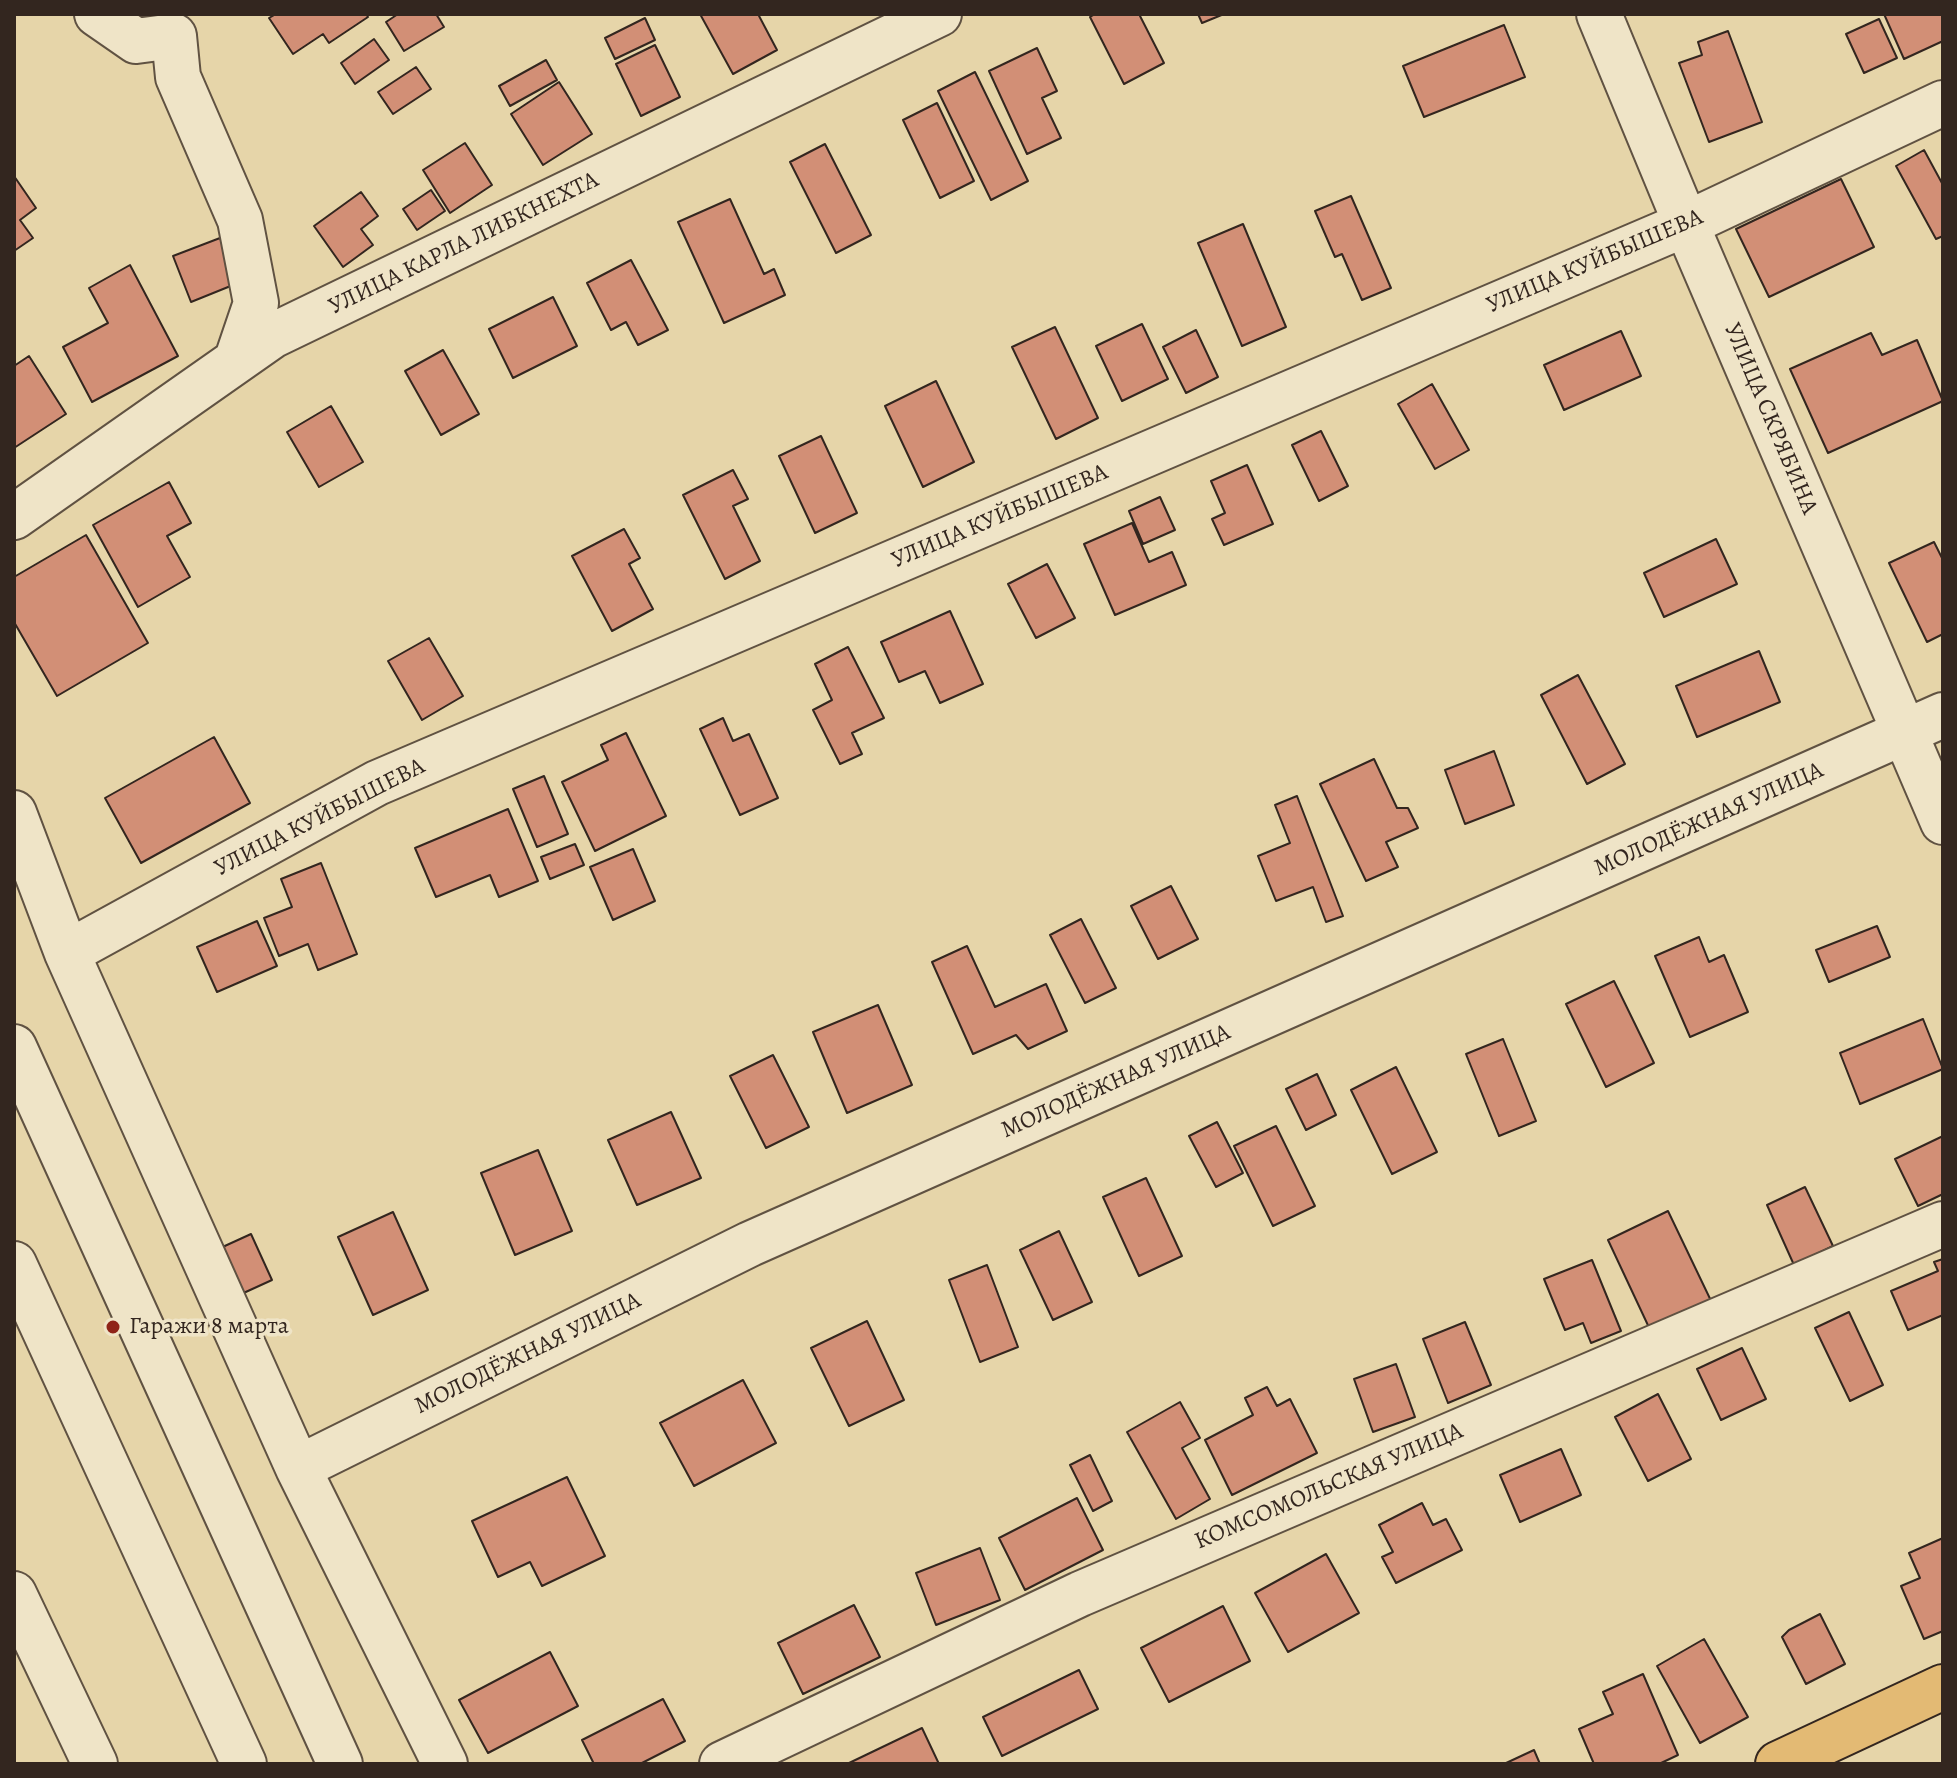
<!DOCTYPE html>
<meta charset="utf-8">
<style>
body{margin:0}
#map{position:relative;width:1957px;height:1778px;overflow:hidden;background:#e6d5a9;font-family:Alegreya,serif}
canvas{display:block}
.frame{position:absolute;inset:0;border:16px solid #33261f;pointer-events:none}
</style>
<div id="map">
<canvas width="1957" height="1778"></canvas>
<div class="frame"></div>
</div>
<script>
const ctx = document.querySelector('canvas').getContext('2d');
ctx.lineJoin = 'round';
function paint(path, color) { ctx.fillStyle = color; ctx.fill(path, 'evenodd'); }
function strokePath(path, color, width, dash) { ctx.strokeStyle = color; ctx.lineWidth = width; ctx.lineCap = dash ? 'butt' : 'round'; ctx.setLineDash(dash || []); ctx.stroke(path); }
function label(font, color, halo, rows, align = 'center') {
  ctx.font = font + ' Alegreya,serif'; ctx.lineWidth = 7; ctx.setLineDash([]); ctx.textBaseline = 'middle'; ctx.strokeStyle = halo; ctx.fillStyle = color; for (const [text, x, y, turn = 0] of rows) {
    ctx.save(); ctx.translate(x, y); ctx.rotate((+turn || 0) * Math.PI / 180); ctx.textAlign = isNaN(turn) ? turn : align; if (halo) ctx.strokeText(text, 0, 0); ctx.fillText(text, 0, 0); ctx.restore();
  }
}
const building = new Path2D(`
 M 276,14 L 366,14 L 368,17 L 329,43 L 323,34 L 293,54 L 269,18 Z
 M 398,14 L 436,14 L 444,27 L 404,51 L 386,22 Z
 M 700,14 L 758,14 L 777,50 L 733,74 Z
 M 1095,14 L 1139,14 L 1164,63 L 1124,84 L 1090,17 Z
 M 1198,14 L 1224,14 L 1202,23 Z
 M 1884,14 L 1943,14 L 1943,41 L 1904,59 Z
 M 645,18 L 655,40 L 615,59 L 605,38 Z
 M 1879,19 L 1897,58 L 1864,73 L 1846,34 Z
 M 1504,25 L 1525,77 L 1424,117 L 1403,66 Z
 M 1728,31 L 1762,122 L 1709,142 L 1679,63 L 1702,55 L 1698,42 Z
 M 374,39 L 389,60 L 355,84 L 341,63 Z
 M 655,45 L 680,97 L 641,116 L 616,64 Z
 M 1037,48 L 1057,91 L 1042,98 L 1061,138 L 1027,154 L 989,71 Z
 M 546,60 L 557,80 L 510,106 L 499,86 Z
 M 416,67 L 431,89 L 393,114 L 378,92 Z
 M 975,72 L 1028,181 L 991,200 L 938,91 Z
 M 559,82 L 592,134 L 543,165 L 511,114 Z
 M 937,103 L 974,181 L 940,198 L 903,120 Z
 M 465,143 L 492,185 L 450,213 L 423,170 Z
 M 825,144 L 871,235 L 836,253 L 790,162 Z
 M 1924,150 L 1943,185 L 1943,236 L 1936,239 L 1896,166 Z
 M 14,176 L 36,208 L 20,220 L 33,238 L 14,251 Z
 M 1841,179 L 1874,247 L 1769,297 L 1736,229 Z
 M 431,190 L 445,211 L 417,230 L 403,209 Z
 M 361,192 L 378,216 L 361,229 L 373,245 L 343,267 L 314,226 Z
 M 1351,196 L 1391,288 L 1362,300 L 1342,254 L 1335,257 L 1315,211 Z
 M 730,199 L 764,274 L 774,269 L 785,295 L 724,323 L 678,222 Z
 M 1243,224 L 1286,327 L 1242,346 L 1198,243 Z
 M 220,238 L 238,283 L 191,302 L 173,256 Z
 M 631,260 L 668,330 L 638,345 L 626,322 L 611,330 L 587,283 Z
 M 130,265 L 178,356 L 92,402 L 63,347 L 108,323 L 89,288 Z
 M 553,297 L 577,346 L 513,378 L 489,329 Z
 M 1142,324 L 1168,379 L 1122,401 L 1096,346 Z
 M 1055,327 L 1098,418 L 1056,439 L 1012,347 Z
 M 1196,330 L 1218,377 L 1186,393 L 1163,347 Z
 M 1621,331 L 1641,376 L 1564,410 L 1544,365 Z
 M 1871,333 L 1882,355 L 1917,340 L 1943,401 L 1828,453 L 1790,369 Z
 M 443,350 L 479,414 L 441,435 L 405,371 Z
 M 29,356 L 66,414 L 14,448 L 14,366 Z
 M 936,381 L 974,462 L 923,487 L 885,406 Z
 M 1432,384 L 1469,450 L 1435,469 L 1398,404 Z
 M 331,406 L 363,462 L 319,487 L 287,432 Z
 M 1321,431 L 1348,486 L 1319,501 L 1292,445 Z
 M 821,436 L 857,513 L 815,533 L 779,456 Z
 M 1247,465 L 1273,524 L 1224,545 L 1212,519 L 1225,513 L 1211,481 Z
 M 733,470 L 748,499 L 733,506 L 760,561 L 725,579 L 683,495 Z
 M 169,482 L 191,523 L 167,536 L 190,577 L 138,607 L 93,525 Z
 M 1160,497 L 1175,530 L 1143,544 L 1129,511 Z
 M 1132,523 L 1149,562 L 1172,552 L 1186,585 L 1115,615 L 1084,544 Z
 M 624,529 L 640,558 L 629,564 L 653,609 L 612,631 L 572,556 Z
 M 86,535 L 148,643 L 57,696 L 14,622 L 14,577 Z
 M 1716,539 L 1737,584 L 1664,617 L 1644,573 Z
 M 1934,542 L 1943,560 L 1943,634 L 1927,642 L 1889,563 Z
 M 1047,564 L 1075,618 L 1036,638 L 1008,584 Z
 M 950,611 L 983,684 L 940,703 L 925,671 L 899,682 L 881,642 Z
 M 429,638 L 463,696 L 422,720 L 388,661 Z
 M 848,647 L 884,718 L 852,733 L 862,754 L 840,764 L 813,710 L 832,700 L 815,664 Z
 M 1759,651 L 1780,702 L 1697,737 L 1676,686 Z
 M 1578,675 L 1625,764 L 1587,784 L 1541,695 Z
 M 723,718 L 733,741 L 749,734 L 778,798 L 740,815 L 700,729 Z
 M 626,733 L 666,816 L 595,851 L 562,782 L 608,760 L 601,745 Z
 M 214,737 L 250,803 L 141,863 L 105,798 Z
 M 1494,751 L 1514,805 L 1465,824 L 1445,770 Z
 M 1374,759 L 1397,808 L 1408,808 L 1418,828 L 1386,842 L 1398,867 L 1366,881 L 1320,784 Z
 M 544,776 L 568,834 L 537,847 L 513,789 Z
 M 1297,796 L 1343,916 L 1326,922 L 1313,887 L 1276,901 L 1258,856 L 1290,843 L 1275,805 Z
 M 508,809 L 538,881 L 499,897 L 490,875 L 436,897 L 415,848 Z
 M 575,844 L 584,865 L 550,879 L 541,857 Z
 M 633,849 L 655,901 L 613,920 L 590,867 Z
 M 321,863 L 357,954 L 318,970 L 308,944 L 279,956 L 264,918 L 292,907 L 281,879 Z
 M 1171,886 L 1198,939 L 1158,959 L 1131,906 Z
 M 1081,919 L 1116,988 L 1085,1003 L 1050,935 Z
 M 257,921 L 277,966 L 217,992 L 197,947 Z
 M 1877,926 L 1890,957 L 1829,982 L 1816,950 Z
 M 1699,937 L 1709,962 L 1724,955 L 1748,1012 L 1690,1037 L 1655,956 Z
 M 967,946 L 995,1007 L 1046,984 L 1067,1031 L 1028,1049 L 1016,1035 L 973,1054 L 932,962 Z
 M 1614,981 L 1654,1063 L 1606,1087 L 1566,1004 Z
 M 878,1005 L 912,1085 L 847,1113 L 813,1032 Z
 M 1923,1019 L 1943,1069 L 1860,1104 L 1840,1053 Z
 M 1503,1039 L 1536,1121 L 1499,1136 L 1466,1054 Z
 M 773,1055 L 809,1127 L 766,1148 L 730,1076 Z
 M 1396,1067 L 1437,1152 L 1392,1174 L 1351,1090 Z
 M 1317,1074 L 1336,1115 L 1306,1130 L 1286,1089 Z
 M 671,1112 L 701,1178 L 637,1205 L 608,1140 Z
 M 1217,1122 L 1243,1173 L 1216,1187 L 1189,1136 Z
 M 1276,1126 L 1315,1206 L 1273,1226 L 1234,1146 Z
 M 1943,1136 L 1943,1194 L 1918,1206 L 1895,1159 Z
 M 538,1150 L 572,1231 L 515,1255 L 481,1173 Z
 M 1146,1178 L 1182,1256 L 1139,1276 L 1103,1197 Z
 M 1805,1187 L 1833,1246 L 1794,1265 L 1767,1205 Z
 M 1668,1211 L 1714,1307 L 1653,1336 L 1608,1240 Z
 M 393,1212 L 428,1290 L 373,1315 L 338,1237 Z
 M 1059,1231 L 1092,1302 L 1053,1320 L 1020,1250 Z
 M 251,1234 L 272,1280 L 237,1296 L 216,1250 Z
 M 1943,1259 L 1943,1315 L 1908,1330 L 1891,1291 L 1938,1271 L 1934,1262 Z
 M 1592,1260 L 1621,1331 L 1591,1343 L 1583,1323 L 1565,1330 L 1544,1279 Z
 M 987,1265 L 1018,1347 L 980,1362 L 949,1280 Z
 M 1849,1312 L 1883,1385 L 1850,1401 L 1815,1328 Z
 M 867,1321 L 904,1400 L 849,1426 L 811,1348 Z
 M 1465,1322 L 1491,1385 L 1448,1403 L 1423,1339 Z
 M 1742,1348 L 1766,1399 L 1721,1420 L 1697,1369 Z
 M 1396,1364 L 1415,1417 L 1373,1432 L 1354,1379 Z
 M 743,1380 L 776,1443 L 694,1486 L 660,1423 Z
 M 1267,1387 L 1277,1406 L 1290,1399 L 1317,1453 L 1232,1495 L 1205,1440 L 1253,1415 L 1245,1398 Z
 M 1658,1394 L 1691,1459 L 1648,1481 L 1615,1417 Z
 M 1180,1402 L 1200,1438 L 1182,1448 L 1210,1499 L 1176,1519 L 1127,1432 Z
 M 1561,1449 L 1581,1495 L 1520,1522 L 1500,1475 Z
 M 1090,1455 L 1112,1501 L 1093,1511 L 1070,1465 Z
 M 567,1477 L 605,1556 L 542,1586 L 530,1562 L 498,1577 L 472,1521 Z
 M 1077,1498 L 1103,1550 L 1025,1590 L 999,1538 Z
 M 1422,1503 L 1433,1525 L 1446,1519 L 1462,1550 L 1396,1583 L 1382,1557 L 1393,1552 L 1379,1525 Z
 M 1943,1538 L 1943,1631 L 1924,1639 L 1901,1586 L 1920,1578 L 1909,1553 Z
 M 980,1548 L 1000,1600 L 936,1625 L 916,1573 Z
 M 1326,1554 L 1359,1613 L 1288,1652 L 1255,1593 Z
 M 854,1605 L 880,1657 L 803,1694 L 778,1643 Z
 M 1223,1606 L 1250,1661 L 1169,1702 L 1141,1648 Z
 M 1820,1614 L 1845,1664 L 1806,1684 L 1782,1637 L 1789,1630 Z
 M 1704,1639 L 1748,1717 L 1700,1743 L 1657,1666 Z
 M 550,1652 L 578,1706 L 488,1753 L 459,1700 Z
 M 1079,1670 L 1098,1709 L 1002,1756 L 983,1717 Z
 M 1643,1674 L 1678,1755 L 1659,1764 L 1594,1764 L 1579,1729 L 1613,1714 L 1603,1692 Z
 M 663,1699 L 685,1741 L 640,1764 L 594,1764 L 582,1740 Z
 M 922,1728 L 939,1764 L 847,1764 Z
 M 1534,1750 L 1540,1764 L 1504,1764 Z`);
paint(building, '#d28f76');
strokePath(building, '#33261f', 2);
const minor = new Path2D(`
 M 97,14 L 136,41 L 174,36 L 178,77 L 240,220 L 256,303 L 237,359
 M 1599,14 L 1686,224 L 1943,822
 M 14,517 L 272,336 L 939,14
 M 14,813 L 67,953 L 298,1468 L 445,1764
 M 67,953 L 377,783 L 1686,224 L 1943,103
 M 14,1047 L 340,1764
 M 14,1264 L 244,1764
 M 298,1468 L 750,1244 L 1943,715
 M 14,1594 L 95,1764
 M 722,1764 L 1080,1594 L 1943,1224`);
const major = new Path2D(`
 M 1778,1764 L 1943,1687`);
strokePath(minor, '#605242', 48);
strokePath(major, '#33261f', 48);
strokePath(minor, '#efe4c7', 44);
strokePath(major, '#e3ba74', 44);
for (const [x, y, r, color] of [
 [113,1327,8,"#8f2418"]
]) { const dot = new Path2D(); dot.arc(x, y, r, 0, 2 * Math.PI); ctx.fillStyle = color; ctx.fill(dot); strokePath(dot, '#efe4c7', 3); }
label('24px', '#33261f', '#efe4c7', [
 ["УЛИЦА КАРЛА ЛИБКНЕХТА",464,244,-26],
 ["УЛИЦА КУЙБЫШЕВА",1595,262,-23],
 ["УЛИЦА СКРЯБИНА",1770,419,67],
 ["УЛИЦА КУЙБЫШЕВА",1000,517,-23],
 ["УЛИЦА КУЙБЫШЕВА",320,818,-27],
 ["МОЛОДЁЖНАЯ УЛИЦА",1709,820,-24],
 ["МОЛОДЁЖНАЯ УЛИЦА",1116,1082,-24],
 ["МОЛОДЁЖНАЯ УЛИЦА",528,1354,-26],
 ["КОМСОМОЛЬСКАЯ УЛИЦА",1329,1487,-23]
]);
label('24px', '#33261f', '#efe4c7', [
 ["Гаражи 8 марта",129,1327]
], 'left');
</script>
